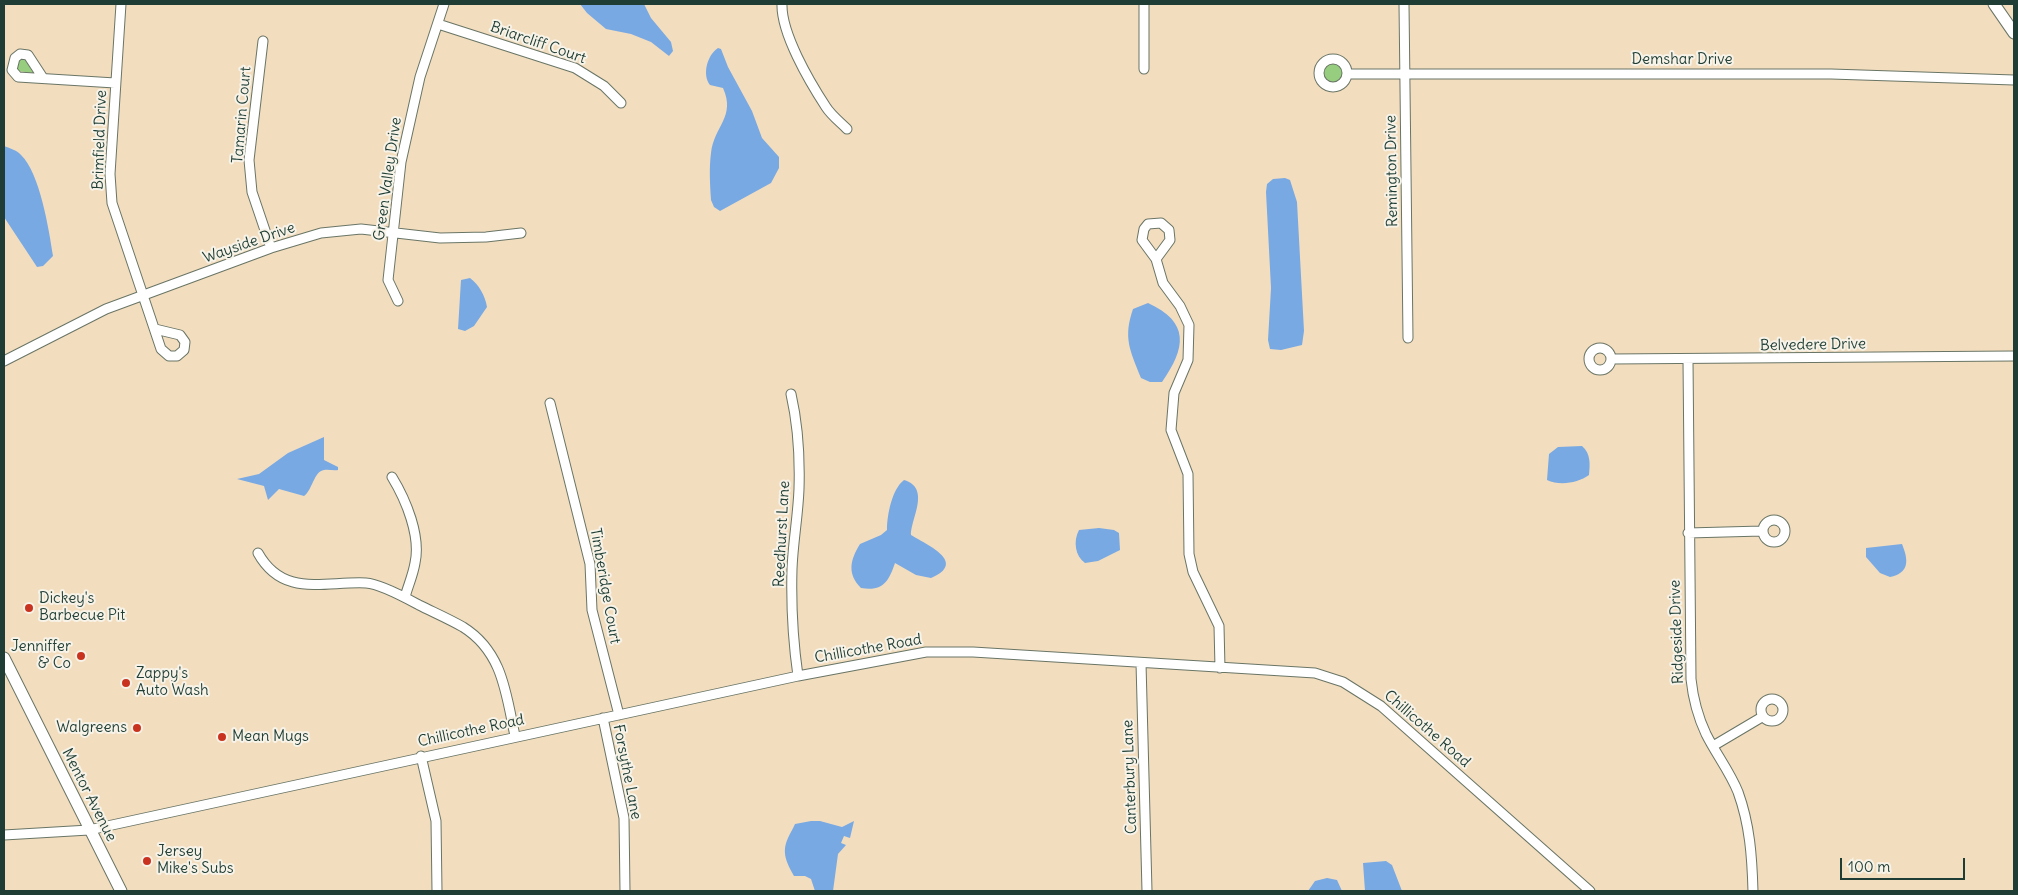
<!DOCTYPE html>
<style>
body{margin:0}
#map{position:relative;width:2018px;height:895px;overflow:hidden;background:#f3ddbf;font-family:Delius,sans-serif}
canvas{display:block}
.frame{position:absolute;inset:0;border:5px solid #1f3d34;pointer-events:none}
.scale{position:absolute;left:1840px;top:858px;width:125px;height:22px;box-sizing:border-box;border:2px solid #1f3d34;border-top:0;padding-left:6px;font-size:15px;line-height:18px;white-space:nowrap;color:#1f3d34;-webkit-text-stroke:4px #f7f3e8;paint-order:stroke}
</style>
<div id="map">
<canvas width="2018" height="895"></canvas>
<div class="frame"></div>
<div class="scale">100 m</div>
</div>
<script>
const ctx = document.querySelector('canvas').getContext('2d');
ctx.lineJoin = 'round';
function paint(path, color) { ctx.fillStyle = color; ctx.fill(path, 'evenodd'); }
function strokePath(path, color, width, dash) { ctx.strokeStyle = color; ctx.lineWidth = width; ctx.lineCap = dash ? 'butt' : 'round'; ctx.setLineDash(dash || []); ctx.stroke(path); }
function label(font, color, halo, rows, align = 'center') {
  ctx.font = font + ' Delius,sans-serif'; ctx.lineWidth = 4; ctx.setLineDash([]); ctx.textBaseline = 'middle'; ctx.strokeStyle = halo; ctx.fillStyle = color; for (const [text, x, y, turn = 0] of rows) {
    ctx.save(); ctx.translate(x, y); ctx.rotate((+turn || 0) * Math.PI / 180); ctx.textAlign = isNaN(turn) ? turn : align; if (halo) ctx.strokeText(text, 0, 0); ctx.fillText(text, 0, 0); ctx.restore();
  }
}
paint(new Path2D(`
 M 21,59 L 26,60 L 33,73 L 18,71 L 18,62 Z
 M1324 73a10 10 0 1 1 20 0a10 10 0 1 1-20 0Z`), '#97cd7f');
paint(new Path2D(`
 M 580,4 L 644,4 L 651,18 L 671,42 L 673,51 L 669,56 L 651,42 L 631,34 L 606,29 L 587,13 Z
 M 718,48 L 721,49 L 728,67 L 752,111 L 762,138 L 779,157 L 779,168 L 771,183 L 720,211 L 714,207 L 711,200 C 710,184 709,168 711,153 C 714,126 736,117 723,88 L 710,85 C 702,75 707,55 718,48 Z
 M 4,146 C 9,148 17,150 21,155 C 40,173 49,230 53,256 L 43,266 L 37,267 L 4,217 Z
 M 1285,178 L 1290,180 L 1297,202 L 1304,331 L 1302,345 L 1281,350 L 1270,349 L 1268,340 L 1271,288 L 1266,192 L 1267,184 L 1273,179 Z
 M 470,278 C 479,285 485,295 487,307 L 474,326 L 465,331 L 458,329 L 461,280 Z
 M 1148,303 C 1190,322 1186,348 1162,382 L 1150,382 L 1141,378 C 1130,350 1123,338 1133,309 Z
 M 324,437 L 324,460 L 338,467 L 338,470 C 333,471 329,469 324,470 C 314,471 312,491 304,496 L 279,489 L 268,500 L 264,486 L 237,479 L 259,474 L 288,453 Z
 M 1582,446 C 1591,454 1590,464 1589,475 C 1578,483 1560,486 1547,480 L 1549,454 L 1558,447 Z
 M 904,480 C 931,488 911,518 911,535 C 925,544 969,562 931,578 L 916,575 L 895,563 C 889,581 883,592 861,588 C 847,574 850,560 860,544 L 881,535 L 887,530 C 887,515 892,489 904,480 Z
 M 1099,528 L 1114,530 L 1119,533 L 1120,550 L 1098,561 L 1085,563 C 1075,556 1073,541 1079,530 Z
 M 1902,544 C 1909,561 1909,573 1890,577 L 1880,573 L 1866,557 L 1866,548 Z
 M 811,821 L 820,821 L 842,827 L 854,821 L 850,838 L 844,836 L 841,843 L 846,845 L 838,854 L 833,891 L 815,891 L 811,879 L 805,876 L 794,876 C 787,863 781,853 788,838 C 790,833 793,829 795,824 Z
 M 1386,861 L 1392,865 L 1402,891 L 1365,891 L 1363,863 Z
 M 1327,878 L 1337,880 L 1342,891 L 1308,891 L 1315,881 Z`), '#78a9e3');
const minor = new Path2D(`
 M 121,4 L 110,174 L 112,203 L 161,349 L 169,356 L 177,356 L 184,350 L 185,342 L 180,335 L 155,329
 M 782,4 C 781,33 809,81 826,107 C 831,115 840,122 847,129
 M 1144,4 L 1144,69
 M 1404,4 L 1408,338
 M 438,24 L 575,68 L 604,86 L 621,103
 M 263,41 L 249,160 L 252,192 L 271,248
 M1319 73a14 14 0 1 1 28 0a14 14 0 1 1-28 0Z
 M 1349,74 L 1831,74 L 2014,80
 M 43,78 L 28,55 L 20,54 L 15,58 L 12,70 L 18,77 L 115,83
 M 1156,259 L 1170,240 L 1169,230 L 1161,223 L 1148,224 L 1144,229 L 1142,240 L 1156,259 L 1163,283 L 1180,306 L 1189,325 L 1188,360 L 1174,393 L 1171,430 L 1188,474 L 1189,554 L 1193,572 L 1219,626 L 1220,668
 M 398,301 L 388,280 L 401,162 L 420,77 L 444,4
 M1589 359a11 11 0 1 1 22 0a11 11 0 1 1-22 0Z
 M 1611,359 L 2014,356
 M 1688,360 L 1691,679 C 1693,698 1698,717 1706,734 C 1716,754 1730,772 1738,792 C 1750,825 1752,857 1753,891
 M 4,361 L 106,309 L 271,248 L 321,233 L 361,229 L 440,238 L 486,237 L 521,233
 M 791,394 C 798,425 800,457 799,489 C 798,516 793,542 792,569 C 791,605 793,641 798,676
 M 550,403 L 590,564 L 592,610 L 619,715
 M 392,477 C 406,500 421,536 415,563 C 413,575 408,586 405,597
 M1763 531a11 11 0 1 1 22 0a11 11 0 1 1-22 0Z
 M 1688,533 L 1762,531
 M 258,553 C 283,598 324,581 366,583 C 381,584 406,598 419,605 C 433,612 449,619 463,627 C 503,652 506,694 515,736
 M 1141,663 L 1147,891
 M1761 710a11 11 0 1 1 22 0a11 11 0 1 1-22 0Z
 M 603,718 L 624,818 L 625,891
 M 1713,746 L 1762,717
 M 421,756 L 436,821 L 437,891
 M 4,835 L 89,830 L 798,676 L 926,652 L 973,652 L 1315,673 L 1343,682 L 1381,706 L 1590,891`);
const major = new Path2D(`
 M 1994,4 L 2014,33
 M 4,658 L 121,891`);
strokePath(minor, '#697565', 11);
strokePath(major, '#697565', 13);
strokePath(minor, '#fff', 9);
strokePath(major, '#fff', 11);
for (const [x, y, r, color] of [
 [29,608,5,"#c8321e"],
 [81,656,5,"#c8321e"],
 [126,683,5,"#c8321e"],
 [137,728,5,"#c8321e"],
 [222,737,5,"#c8321e"],
 [147,861,5,"#c8321e"]
]) { const dot = new Path2D(); dot.arc(x, y, r, 0, 2 * Math.PI); ctx.fillStyle = color; ctx.fill(dot); strokePath(dot, '#f7f3e8', 2); }
label('15px', '#1f3d34', '#f7f3e8', [
 ["Briarcliff Court",538,43,19],
 ["Demshar Drive",1682,60],
 ["Tamarin Court",242,115,-85],
 ["Brimfield Drive",100,140,-88],
 ["Remington Drive",1392,171,-91],
 ["Green Valley Drive",388,179,-82],
 ["Wayside Drive",249,243,-19],
 ["Belvedere Drive",1813,345,-1],
 ["Reedhurst Lane",782,534,-87],
 ["Timberidge Court",605,586,80],
 ["Ridgeside Drive",1677,632,-92],
 ["Chillicothe Road",868,649,-10],
 ["Chillicothe Road",1427,729,41],
 ["Chillicothe Road",471,731,-12],
 ["Forsythe Lane",627,772,79],
 ["Canterbury Lane",1130,777,-92],
 ["Mentor Avenue",89,795,63]
]);
label('15px', '#1f3d34', '#f7f3e8', [
 ["Dickey's",39,599],
 ["Barbecue Pit",39,616],
 ["Jenniffer",71,647,"right"],
 ["& Co",71,664,"right"],
 ["Zappy's",136,674],
 ["Auto Wash",136,691],
 ["Walgreens",127,728,"right"],
 ["Mean Mugs",232,737],
 ["Jersey",157,852],
 ["Mike's Subs",157,869]
], 'left');
</script>
